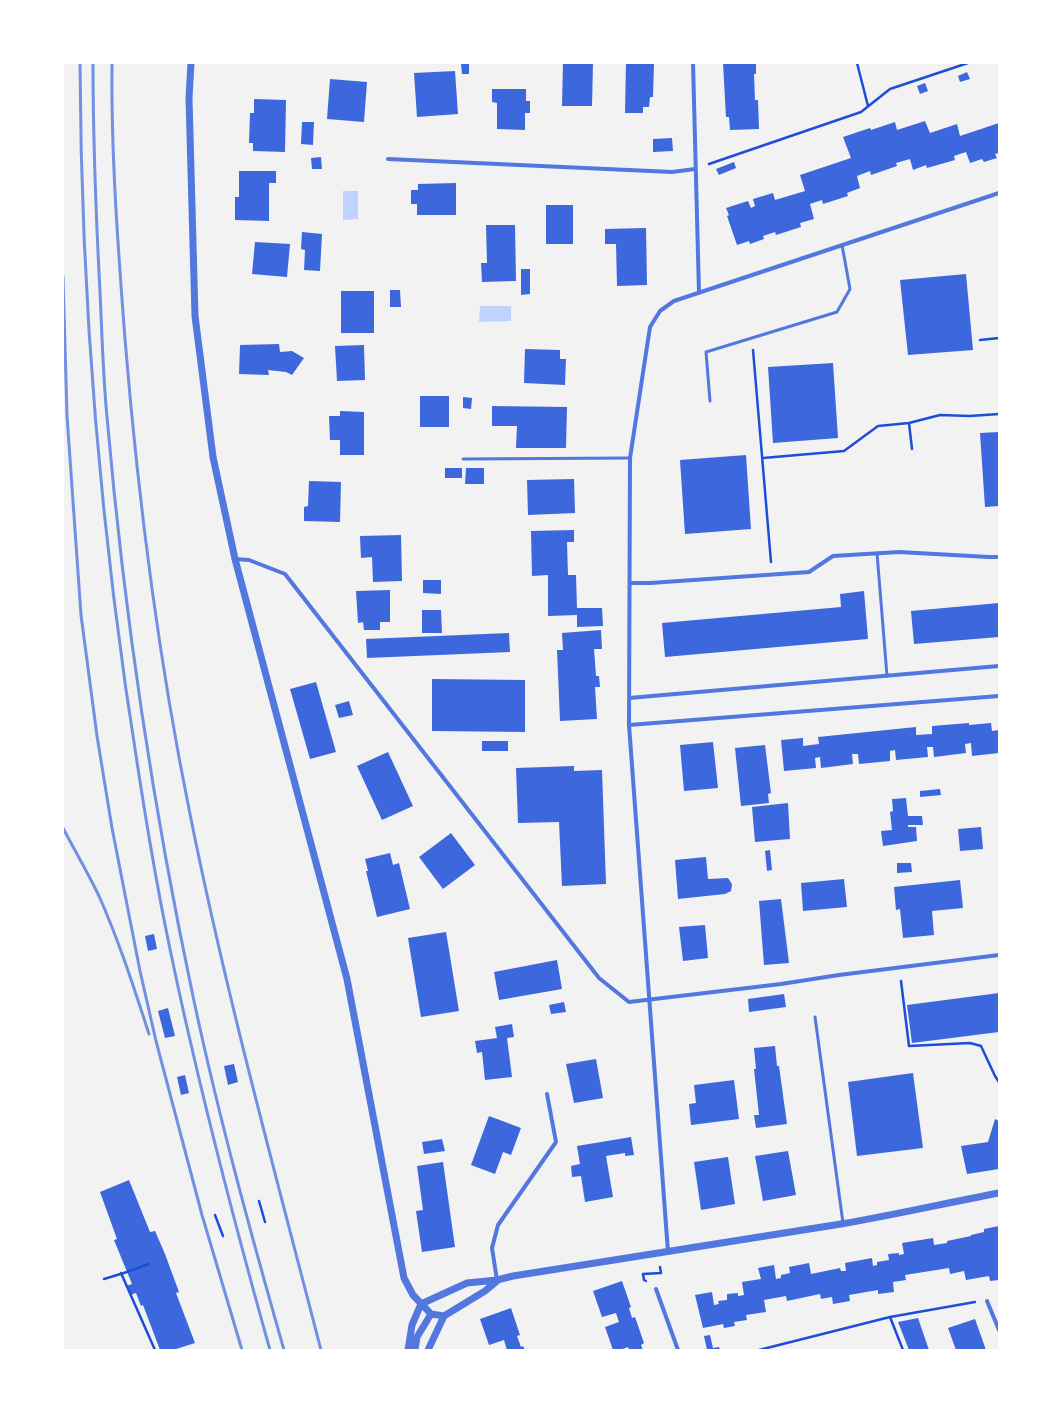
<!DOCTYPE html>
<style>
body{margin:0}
#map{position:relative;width:1062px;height:1413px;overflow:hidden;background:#f2f2f2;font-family:"IBM Plex Sans",sans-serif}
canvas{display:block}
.frame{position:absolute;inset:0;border:64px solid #fff;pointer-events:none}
</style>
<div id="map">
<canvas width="1062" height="1413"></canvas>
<div class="frame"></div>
</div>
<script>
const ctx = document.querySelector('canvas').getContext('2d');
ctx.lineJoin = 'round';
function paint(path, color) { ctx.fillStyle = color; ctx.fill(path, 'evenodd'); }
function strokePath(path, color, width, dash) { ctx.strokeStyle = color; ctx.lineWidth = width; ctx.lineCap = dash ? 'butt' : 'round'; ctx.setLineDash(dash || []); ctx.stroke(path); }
paint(new Path2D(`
 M 343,191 L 358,191 L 358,219 L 343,220 Z
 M 480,306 L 511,306 L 511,321 L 479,322 Z`), '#bfd3fe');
paint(new Path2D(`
 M 461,63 L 469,63 L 469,74 L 462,74 Z
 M 563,63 L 593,63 L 592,106 L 562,106 Z
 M 626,63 L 654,63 L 653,97 L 650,97 L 649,107 L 643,107 L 643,113 L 625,113 Z
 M 723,63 L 756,63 L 756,74 L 754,74 L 755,100 L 758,100 L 759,129 L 730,130 L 729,117 L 726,117 Z
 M 455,71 L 458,114 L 417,117 L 414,73 Z
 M 967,72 L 970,79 L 960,82 L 958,76 Z
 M 330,79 L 367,82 L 364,122 L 327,119 Z
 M 925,83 L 928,91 L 920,94 L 917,86 Z
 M 492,89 L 526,89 L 526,101 L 530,101 L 530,113 L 525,113 L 525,130 L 497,129 L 497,103 L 492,102 Z
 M 254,99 L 286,100 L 285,152 L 253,151 L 253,143 L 249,143 L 250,113 L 254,113 Z
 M 925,121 L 930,133 L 957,124 L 960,136 L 999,123 L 999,153 L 995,154 L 997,158 L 984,162 L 982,159 L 970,163 L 966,152 L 954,156 L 955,160 L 927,168 L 926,165 L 913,170 L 910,159 L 896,163 L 897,166 L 871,175 L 870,171 L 857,176 L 860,188 L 847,193 L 848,196 L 823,204 L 822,200 L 810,204 L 814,219 L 800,223 L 801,227 L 776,235 L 775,232 L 763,236 L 764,239 L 750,244 L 749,241 L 737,245 L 727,216 L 729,215 L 726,208 L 748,201 L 751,208 L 755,206 L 753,199 L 773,193 L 775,200 L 805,191 L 800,175 L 851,158 L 843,137 L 870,128 L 871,130 L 895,122 L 897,130 Z
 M 302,122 L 314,122 L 313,145 L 301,144 Z
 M 672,138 L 673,151 L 653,152 L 653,139 Z
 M 321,157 L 322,169 L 312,169 L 311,158 Z
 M 734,162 L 736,168 L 719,175 L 716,169 Z
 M 239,171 L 276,171 L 276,183 L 269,183 L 269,221 L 235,220 L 235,197 L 239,197 Z
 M 456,183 L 456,215 L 417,215 L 417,204 L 411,204 L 411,190 L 418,190 L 418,184 Z
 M 546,205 L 573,205 L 573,244 L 546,244 Z
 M 486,225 L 515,225 L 516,281 L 482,282 L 481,263 L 487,263 Z
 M 646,228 L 647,285 L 617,286 L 616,244 L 605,244 L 605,229 Z
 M 302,232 L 322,234 L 320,271 L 304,270 L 305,250 L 301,249 Z
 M 255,242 L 290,244 L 287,277 L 252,274 Z
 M 521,269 L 530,269 L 530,294 L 521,295 Z
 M 966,274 L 973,350 L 908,355 L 900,280 Z
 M 390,290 L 400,290 L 401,307 L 390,307 Z
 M 341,291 L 374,291 L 374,333 L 341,333 Z
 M 279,344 L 280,352 L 292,351 L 304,358 L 292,375 L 286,372 L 268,370 L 269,375 L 239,374 L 240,345 Z
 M 364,345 L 365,380 L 337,381 L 335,346 Z
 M 525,349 L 560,350 L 560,359 L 566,359 L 565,385 L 524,383 Z
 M 833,363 L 838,438 L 773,443 L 768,367 Z
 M 420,396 L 449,396 L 449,427 L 420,427 Z
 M 463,397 L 472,398 L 471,409 L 463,408 Z
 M 492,406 L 567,407 L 566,448 L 516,448 L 517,426 L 492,426 Z
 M 340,411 L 364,412 L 364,455 L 340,455 L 340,440 L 330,440 L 329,416 L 340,416 Z
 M 999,432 L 999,506 L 985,507 L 980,433 Z
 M 746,455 L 751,529 L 685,534 L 680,460 Z
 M 445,468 L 462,468 L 462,478 L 445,478 Z
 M 466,468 L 484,468 L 484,484 L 465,484 Z
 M 574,479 L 575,513 L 528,515 L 527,480 Z
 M 309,481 L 341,482 L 340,522 L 304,521 L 304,507 L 308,506 Z
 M 574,530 L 574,542 L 567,542 L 568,575 L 576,575 L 577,608 L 602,608 L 603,626 L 577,627 L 577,615 L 548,616 L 548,575 L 532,576 L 531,531 Z
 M 401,535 L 402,581 L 373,582 L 372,557 L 361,558 L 360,536 Z
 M 423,580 L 441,580 L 441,594 L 423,593 Z
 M 390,590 L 390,622 L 380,622 L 380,630 L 364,630 L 363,622 L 358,623 L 356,591 Z
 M 864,591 L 868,639 L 665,657 L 662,623 L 841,607 L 840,594 Z
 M 999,603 L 999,637 L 914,644 L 911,611 Z
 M 422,610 L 441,610 L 442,633 L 422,633 Z
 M 601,630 L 602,649 L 594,649 L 596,676 L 599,676 L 600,687 L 595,687 L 597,719 L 560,721 L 557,650 L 563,650 L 562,633 Z
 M 509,633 L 510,652 L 367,658 L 366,639 Z
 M 432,679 L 525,680 L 525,732 L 432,731 Z
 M 316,682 L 336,752 L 310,759 L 290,689 Z
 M 349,701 L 353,715 L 339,718 L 335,705 Z
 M 969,723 L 969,725 L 991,723 L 992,731 L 999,730 L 999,753 L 972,756 L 971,743 L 965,744 L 966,753 L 934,757 L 933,747 L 927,747 L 928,757 L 896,760 L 895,750 L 890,751 L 890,761 L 859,764 L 858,754 L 852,754 L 853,764 L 821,768 L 820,757 L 815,758 L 816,768 L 784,771 L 781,740 L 803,738 L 803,746 L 819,744 L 818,737 L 916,727 L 916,735 L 932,734 L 932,726 Z
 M 482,741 L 508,741 L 508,751 L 482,751 Z
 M 713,742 L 718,788 L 684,791 L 680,745 Z
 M 765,745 L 771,793 L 768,794 L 769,803 L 741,806 L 735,748 Z
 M 388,752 L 413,806 L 382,820 L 357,766 Z
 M 574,766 L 574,771 L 602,770 L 606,884 L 562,886 L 559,822 L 518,823 L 516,768 Z
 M 940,789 L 941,795 L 920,797 L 920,791 Z
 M 906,798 L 908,816 L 922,816 L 923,825 L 908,825 L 908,827 L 916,827 L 917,841 L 883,846 L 881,831 L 892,830 L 890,812 L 893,811 L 892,799 Z
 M 788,803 L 790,839 L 755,842 L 752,807 Z
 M 981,827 L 983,849 L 960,851 L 958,829 Z
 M 451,833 L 475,865 L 443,889 L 419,857 Z
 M 770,850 L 772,870 L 767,871 L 765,851 Z
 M 390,853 L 393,865 L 399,863 L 410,909 L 377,917 L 366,871 L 368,871 L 365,859 Z
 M 706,857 L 708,879 L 728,878 L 732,884 L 731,891 L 725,894 L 678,899 L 675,860 Z
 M 897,863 L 911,863 L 912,872 L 897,873 Z
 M 844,879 L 847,907 L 803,911 L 801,883 Z
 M 960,880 L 963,908 L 932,911 L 934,935 L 903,938 L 900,909 L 896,910 L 894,887 Z
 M 781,899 L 789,963 L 764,965 L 759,901 Z
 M 705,925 L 708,958 L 683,961 L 679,927 Z
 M 446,932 L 459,1011 L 421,1017 L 408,938 Z
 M 154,934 L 157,949 L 148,951 L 145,936 Z
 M 557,960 L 562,989 L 499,1000 L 494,972 Z
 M 999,993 L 999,1032 L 912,1043 L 907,1005 Z
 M 784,994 L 786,1007 L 749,1012 L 748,999 Z
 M 564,1002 L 566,1012 L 551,1014 L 549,1005 Z
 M 168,1008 L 175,1036 L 165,1038 L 158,1011 Z
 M 512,1024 L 514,1037 L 507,1038 L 512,1077 L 485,1080 L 482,1052 L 477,1053 L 475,1041 L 497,1038 L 495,1027 Z
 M 775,1046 L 777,1066 L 779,1066 L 787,1124 L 756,1128 L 754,1115 L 759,1115 L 754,1069 L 756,1069 L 754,1048 Z
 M 596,1059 L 603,1098 L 574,1103 L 566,1064 Z
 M 234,1064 L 238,1082 L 228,1085 L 224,1066 Z
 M 913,1073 L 923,1148 L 857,1156 L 848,1082 Z
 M 185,1075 L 189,1093 L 181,1095 L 177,1077 Z
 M 734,1080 L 739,1119 L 691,1125 L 689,1104 L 696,1103 L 694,1085 Z
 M 489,1116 L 521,1128 L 511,1155 L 503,1152 L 495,1174 L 471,1165 Z
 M 995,1119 L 999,1121 L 999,1169 L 967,1174 L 961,1146 L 988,1142 Z
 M 631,1137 L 634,1155 L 625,1156 L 625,1153 L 606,1156 L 613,1197 L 585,1202 L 581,1176 L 572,1177 L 571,1166 L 580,1164 L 577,1146 Z
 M 442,1139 L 445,1151 L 424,1154 L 422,1142 Z
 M 788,1151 L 796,1195 L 763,1201 L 755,1156 Z
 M 728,1157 L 735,1204 L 701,1210 L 694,1162 Z
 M 443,1162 L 455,1247 L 422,1252 L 416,1211 L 423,1210 L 417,1166 Z
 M 129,1180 L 150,1232 L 155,1231 L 165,1254 L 179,1292 L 176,1293 L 195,1343 L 173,1350 L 160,1350 L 143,1305 L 141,1306 L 136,1293 L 130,1295 L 126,1286 L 132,1284 L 114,1240 L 117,1239 L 100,1192 Z
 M 999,1226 L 999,1280 L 990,1281 L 989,1276 L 966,1280 L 964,1271 L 950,1274 L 949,1268 L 905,1275 L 906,1280 L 893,1282 L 894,1292 L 878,1294 L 878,1290 L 849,1295 L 850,1301 L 833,1304 L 832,1297 L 821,1299 L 820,1294 L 787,1301 L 786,1296 L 764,1300 L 766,1312 L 746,1315 L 747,1320 L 734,1322 L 735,1326 L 724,1328 L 723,1324 L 703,1328 L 695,1295 L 712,1292 L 714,1305 L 719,1304 L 718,1301 L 727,1300 L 727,1294 L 738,1293 L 738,1296 L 744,1295 L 742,1282 L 761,1279 L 758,1268 L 774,1265 L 776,1279 L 781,1278 L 781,1275 L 790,1273 L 789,1267 L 809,1263 L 811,1274 L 840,1268 L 841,1271 L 846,1271 L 845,1263 L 872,1258 L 873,1266 L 877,1265 L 877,1262 L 889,1260 L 888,1254 L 899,1253 L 899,1255 L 904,1254 L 902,1243 L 933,1238 L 934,1245 L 947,1243 L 947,1241 L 971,1236 L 971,1235 L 984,1232 L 984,1229 Z
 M 622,1281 L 631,1307 L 629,1308 L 632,1318 L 635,1317 L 644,1343 L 641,1345 L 643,1350 L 629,1350 L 628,1347 L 620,1350 L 613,1350 L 605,1327 L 619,1322 L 616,1313 L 602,1317 L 593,1291 Z
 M 511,1308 L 520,1335 L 517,1336 L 521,1347 L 523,1346 L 525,1350 L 507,1350 L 504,1340 L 489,1345 L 480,1319 Z
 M 918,1318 L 929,1350 L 909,1350 L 898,1322 Z
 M 975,1319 L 986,1350 L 956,1350 L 948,1328 Z
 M 710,1335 L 713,1348 L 719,1347 L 720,1350 L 707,1350 L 704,1336 Z`), '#3d67dc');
strokePath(new Path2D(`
 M 857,63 L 868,106
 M 709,164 L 861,112 L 890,89 L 968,63
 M 980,340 L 999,338
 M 753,350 L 771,562
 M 909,423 L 912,449
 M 763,458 L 844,451 L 878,426 L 909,423 L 940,415 L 970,416 L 999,414
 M 901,981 L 909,1046 L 970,1043 L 981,1046 L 995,1076 L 999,1082
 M 259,1201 L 265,1222
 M 215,1215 L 223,1236
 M 121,1273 L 155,1350
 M 104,1279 L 127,1272 L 149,1264
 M 646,1281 L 644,1280 L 643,1274 L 661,1273 L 660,1267
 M 890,1317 L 903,1350
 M 759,1350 L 890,1317 L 975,1302`), '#1d4ed8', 2.5);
strokePath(new Path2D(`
 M 710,401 L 706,352 L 837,312 L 850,289 L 842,245
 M 463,459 L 630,458
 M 877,553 L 887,676
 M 815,1017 L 843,1223`), '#5277de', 3);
strokePath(new Path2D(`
 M 693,63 L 699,293
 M 388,159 L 672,172 L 695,169
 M 235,559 L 249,560 L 285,574 L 599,978 L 629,1002 L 781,984 L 839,975 L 999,955
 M 630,583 L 650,583 L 809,572 L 833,556 L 899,552 L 989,557 L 999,557
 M 629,698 L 999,666
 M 629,725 L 999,696
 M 668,1252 L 629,725 L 630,458 L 650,327 L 660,311 L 674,301 L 999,193
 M 497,1280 L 492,1248 L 498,1225 L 556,1142 L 547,1094
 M 656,1289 L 678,1350
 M 987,1301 L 999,1330`), '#5277de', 4);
strokePath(new Path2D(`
 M 191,63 L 189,98 L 195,316 L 213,457 L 235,559 L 347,979 L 404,1278 L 413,1295 L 431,1314 L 444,1316
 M 444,1316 L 485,1291 L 497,1281
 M 408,1350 L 412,1325 L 421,1304 L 467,1283 L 497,1280 L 513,1276 C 622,1258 732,1242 841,1224 C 894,1215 946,1203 999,1193
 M 415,1350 L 417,1337 L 431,1314
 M 428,1350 L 444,1316`), '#5277de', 7);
strokePath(new Path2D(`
 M 80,63 C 81,301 101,540 139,775 C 148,833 158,892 170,949 C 198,1084 233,1218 270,1350
 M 93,63 C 93,140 96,216 100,292 C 102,334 103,376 107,417 C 124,612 153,809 194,1001 C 219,1118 251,1234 284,1350
 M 112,63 C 111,155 118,247 125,339 C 138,498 158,657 190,814 C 226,994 275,1172 321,1350
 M 63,276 L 67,416 L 81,615 L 97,736 L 112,828 L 140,971 L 156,1041 L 202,1215 L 242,1350
 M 63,828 C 75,851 88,873 99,896 C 119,941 134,988 149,1034`), '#7290e2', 3);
</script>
